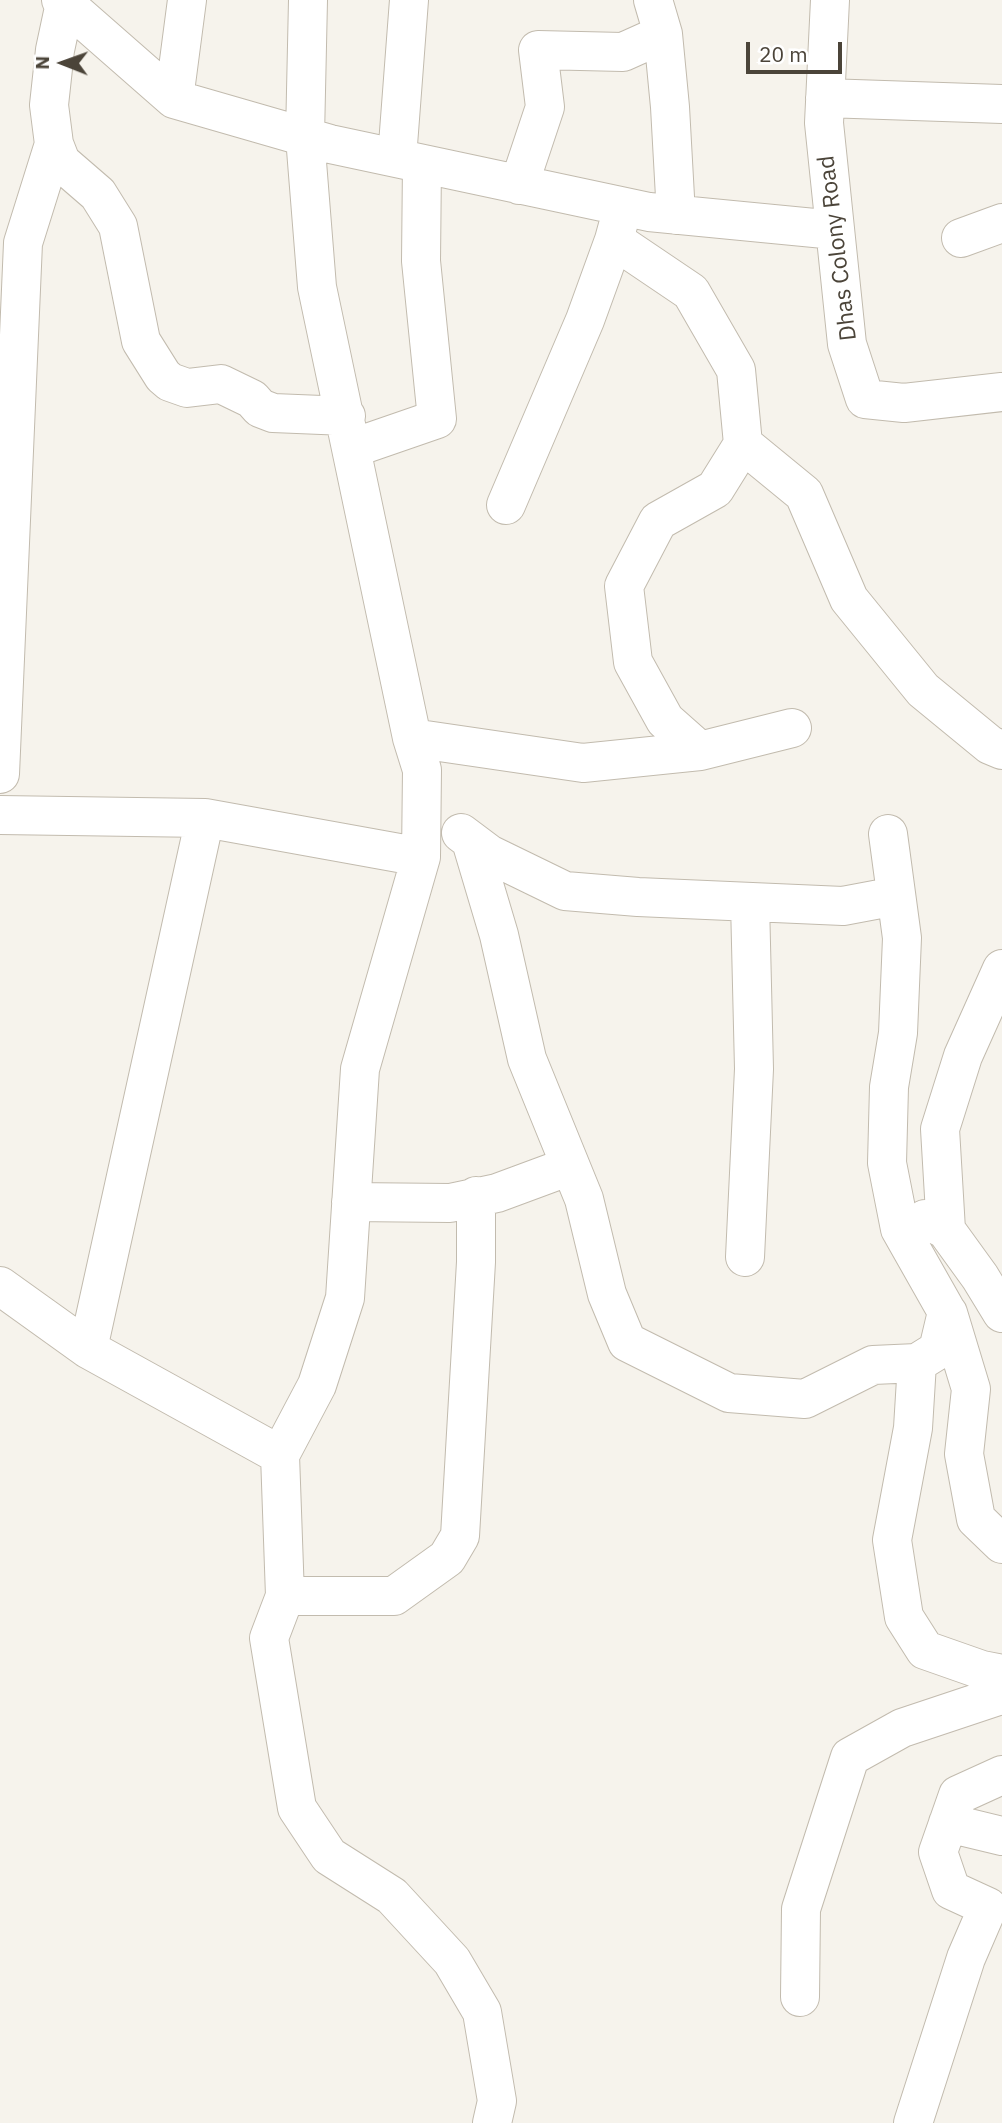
<!DOCTYPE html>
<style>
body{margin:0}
#map{position:relative;width:1002px;height:2123px;overflow:hidden;background:#f6f3ec;font-family:"IBM Plex Sans",sans-serif}
canvas{display:block}
.north{position:absolute;left:28px;top:28px;width:70px;height:70px;-webkit-text-stroke:5px #fff;paint-order:stroke;rotate:271deg;font-size:19px;font-weight:700;line-height:28px;text-align:center;color:#4b4439}
.north::after{content:'';display:block;margin:auto;width:24px;height:32px;background:#4b4439;clip-path:polygon(50% 0,100% 100%,50% 72%,0 100%)}
.scale{position:absolute;left:746px;top:42px;width:96px;height:32px;box-sizing:border-box;border:4px solid #4b4439;border-top:0;padding-left:9px;font-size:21px;line-height:24px;white-space:nowrap;color:#4b4439;-webkit-text-stroke:5px #fff;paint-order:stroke}
</style>
<div id="map">
<canvas width="1002" height="2123"></canvas>
<div class="north">N</div>
<div class="scale">20 m</div>
</div>
<script>
const ctx = document.querySelector('canvas').getContext('2d');
ctx.lineJoin = 'round';
function strokePath(path, color, width, dash) { ctx.strokeStyle = color; ctx.lineWidth = width; ctx.lineCap = dash ? 'butt' : 'round'; ctx.setLineDash(dash || []); ctx.stroke(path); }
function label(font, color, halo, rows, align = 'center') {
  ctx.font = font + ' "IBM Plex Sans",sans-serif'; ctx.lineWidth = 7; ctx.setLineDash([]); ctx.textBaseline = 'middle'; ctx.strokeStyle = halo; ctx.fillStyle = color; for (const [text, x, y, turn = 0] of rows) {
    ctx.save(); ctx.translate(x, y); ctx.rotate((+turn || 0) * Math.PI / 180); ctx.textAlign = isNaN(turn) ? turn : align; if (halo) ctx.strokeText(text, 0, 0); ctx.fillText(text, 0, 0); ctx.restore();
  }
}
const minor = new Path2D(`
 M 61,0 L 174,99 L 330,144 L 649,212 L 835,230
 M 308,0 L 305,137 L 317,287 L 412,738 L 422,770 L 421,857 L 360,1069 L 345,1298 L 317,1385 L 280,1455 L 285,1596 L 269,1638 L 297,1808 L 329,1856 L 392,1896 L 452,1961 L 482,2012 L 497,2101 L 492,2123
 M 653,0 L 663,34 L 670,107 L 676,215
 M 830,0 L 824,123 L 847,344 L 865,399 L 904,403 L 1002,392
 M 65,3 L 55,50 L 49,105 L 54,144 L 61,162 L 98,194 L 118,226 L 141,341 L 163,376 L 170,382 L 187,388 L 221,384 L 252,399 L 260,408 L 273,413 L 346,416
 M 825,98 L 1002,104
 M 174,99 L 187,0
 M 397,158 L 409,0
 M 519,185 L 545,107 L 538,50 L 623,52 L 663,34
 M 961,238 L 1002,223
 M 614,240 L 691,292 L 736,370 L 743,444 L 715,489 L 658,521 L 624,586 L 633,662 L 665,720 L 700,751 L 792,728
 M 743,444 L 804,494 L 849,599 L 923,690 L 990,745 L 1002,750
 M 353,448 L 437,419 L 421,261 L 422,164
 M 506,505 L 585,320 L 614,240 L 620,218
 M 412,738 L 583,763 L 700,751
 M 0,774 L 23,243 L 54,144
 M 0,815 L 205,818 L 421,857
 M 461,833 L 489,854 L 565,891 L 638,897 L 843,906 L 896,896
 M 888,834 L 902,938 L 898,1033 L 889,1087 L 887,1163 L 900,1229 L 947,1312 L 938,1350 L 917,1363
 M 471,841 L 499,935 L 527,1059 L 584,1199 L 607,1294 L 627,1342 L 729,1393 L 805,1399 L 873,1365 L 917,1363 L 913,1428 L 892,1540 L 904,1617 L 925,1650 L 982,1670 L 1002,1674
 M 351,1202 L 450,1203 L 497,1193 L 570,1166
 M 925,1219 L 946,1230 L 980,1277 L 1002,1313
 M 946,1230 L 940,1129 L 963,1056 L 1002,969
 M 745,1257 L 754,1069 L 750,902
 M 0,1286 L 88,1349 L 280,1455
 M 948,1313 L 971,1389 L 964,1454 L 976,1519 L 1002,1544
 M 88,1349 L 205,818
 M 285,1596 L 394,1596 L 447,1558 L 460,1536 L 476,1262 L 476,1196
 M 948,1823 L 1002,1836
 M 800,1997 L 801,1909 L 850,1757 L 902,1728 L 995,1697 L 1002,1685
 M 913,2123 L 966,1958 L 988,1907 L 951,1890 L 938,1852 L 958,1795 L 1002,1775`);
strokePath(minor, '#c2bbae', 40);
strokePath(minor, '#fff', 38);
label('23px', '#4b4439', '#fff', [
 ["Dhas Colony Road",838,248,-97]
]);
</script>
